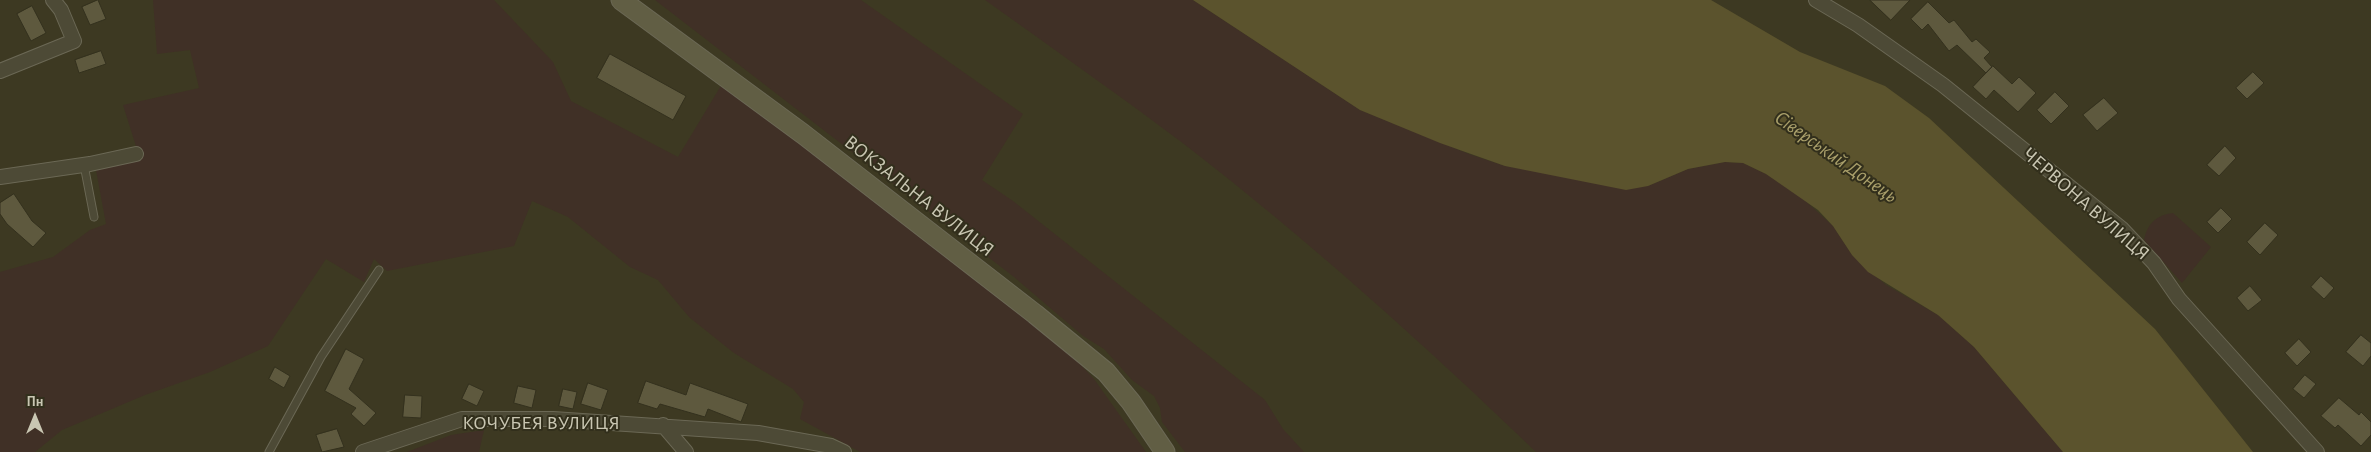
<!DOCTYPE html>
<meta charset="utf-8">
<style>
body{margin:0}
#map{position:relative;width:2371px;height:452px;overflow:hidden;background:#3d3922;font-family:"Alegreya Sans",sans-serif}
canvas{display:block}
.north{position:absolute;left:10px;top:392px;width:50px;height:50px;-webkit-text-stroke:4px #322f1c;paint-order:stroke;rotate:0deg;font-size:14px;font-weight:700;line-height:20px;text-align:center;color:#c9c6b2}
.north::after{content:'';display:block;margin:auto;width:18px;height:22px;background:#c9c6b2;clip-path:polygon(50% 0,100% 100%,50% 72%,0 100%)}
</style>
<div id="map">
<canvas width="2371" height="452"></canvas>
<div class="north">Пн</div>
</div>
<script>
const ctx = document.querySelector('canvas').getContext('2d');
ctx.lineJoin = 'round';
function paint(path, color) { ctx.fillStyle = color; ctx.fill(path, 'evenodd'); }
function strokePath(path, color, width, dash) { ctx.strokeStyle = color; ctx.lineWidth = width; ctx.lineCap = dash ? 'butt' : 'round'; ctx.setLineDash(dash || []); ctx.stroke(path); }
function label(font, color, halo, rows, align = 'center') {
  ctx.font = font + ' "Alegreya Sans",sans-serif'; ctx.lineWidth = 4; ctx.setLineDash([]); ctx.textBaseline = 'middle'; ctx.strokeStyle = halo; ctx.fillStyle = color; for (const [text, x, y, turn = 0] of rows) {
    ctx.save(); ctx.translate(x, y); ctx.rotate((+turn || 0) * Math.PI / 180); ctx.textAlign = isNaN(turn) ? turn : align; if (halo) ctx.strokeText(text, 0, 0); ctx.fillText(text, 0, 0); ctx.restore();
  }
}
paint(new Path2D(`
 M 153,0 L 494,0 L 553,62 L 571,101 L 678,157 L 722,84 L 987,284 L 1062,345 L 1094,379 L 1146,452 L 860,452 L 800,419 L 804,402 L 793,389 L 734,353 L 689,317 L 658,280 L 630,267 L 568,217 L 532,201 L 514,246 L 387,271 L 374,259 L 364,282 L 326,259 L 268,346 L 210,372 L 145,395 L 62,430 L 35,452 L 0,452 L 0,272 L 53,257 L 90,230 L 106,224 L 96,170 L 140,159 L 123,105 L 199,88 L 190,50 L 157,54 Z
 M 655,0 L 861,0 L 1023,114 L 982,180 L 1013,201 L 1265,400 L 1283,429 L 1304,452 L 1185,452 L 1162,422 L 1160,408 L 1154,396 L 1132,380 L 1104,349 L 1083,336 L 1014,277 Z
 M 985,0 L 1193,0 L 1360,110 L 1469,154 L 1505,166 L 1648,186 L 1688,169 L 1725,162 L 1743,163 L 1766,174 L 1801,197 L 1833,226 L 1852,255 L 1886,285 L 1938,315 L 1974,347 L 2063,452 L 1536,452 C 1424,344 1307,239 1184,144 C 1119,95 1052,48 985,0 Z
 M 2173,213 L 2211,247 L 2182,283 L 2144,240 C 2147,224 2156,215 2173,213 Z
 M 484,430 L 479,452 L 407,452 L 451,435 Z`), '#403026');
paint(new Path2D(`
 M 1193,0 L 1711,0 L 1800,52 L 1885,86 L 1929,118 L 2155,329 L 2253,452 L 2063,452 L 1974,347 L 1938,315 L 1868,272 L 1852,255 L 1833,226 L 1818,210 L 1766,174 L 1743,163 L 1725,162 L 1688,169 L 1648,186 L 1626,190 L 1505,166 L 1440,143 L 1360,110 Z`), '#5b532d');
const building = new Path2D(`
 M 98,0 L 106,19 L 90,25 L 82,7 Z
 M 1870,0 L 1910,0 L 1891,20 Z
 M 1928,2 L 1949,23 L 1954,20 L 1972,42 L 1976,39 L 1990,52 L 1984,58 L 1992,67 L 1986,73 L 1957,45 L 1949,51 L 1928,24 L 1922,30 L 1911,19 Z
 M 32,6 L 46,33 L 31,41 L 17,14 Z
 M 101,51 L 106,64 L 79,73 L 75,60 Z
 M 610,54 L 686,96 L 673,120 L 597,78 Z
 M 1993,66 L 2012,84 L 2019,77 L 2036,93 L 2018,112 L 1994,90 L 1986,99 L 1973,87 Z
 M 2253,72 L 2264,83 L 2247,99 L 2236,88 Z
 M 2055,92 L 2069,106 L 2051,124 L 2037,110 Z
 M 2104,98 L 2118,113 L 2097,131 L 2083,115 Z
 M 2225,146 L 2236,158 L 2219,176 L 2207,165 Z
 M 14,194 L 32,221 L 46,233 L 33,247 L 7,224 L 0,214 L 0,203 Z
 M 2221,208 L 2232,219 L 2218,233 L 2207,222 Z
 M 2265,223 L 2278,235 L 2260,255 L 2247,242 Z
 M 2321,276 L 2334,288 L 2324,299 L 2311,287 Z
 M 2250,286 L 2262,300 L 2248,311 L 2237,298 Z
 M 2361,335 L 2371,343 L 2371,356 L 2363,366 L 2346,352 Z
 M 2299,339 L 2311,352 L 2297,366 L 2285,353 Z
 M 346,349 L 364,359 L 349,389 L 376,413 L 364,426 L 351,414 L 356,408 L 325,391 Z
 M 275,367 L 290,376 L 284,388 L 269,379 Z
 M 2305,375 L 2316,384 L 2304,398 L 2293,389 Z
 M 646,381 L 686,395 L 690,383 L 748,404 L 741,422 L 708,409 L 705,417 L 660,404 L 657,409 L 638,403 Z
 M 588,383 L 608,390 L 601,410 L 581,404 Z
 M 469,384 L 484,391 L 477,406 L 462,399 Z
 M 518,386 L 536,390 L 532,408 L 514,403 Z
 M 563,389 L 577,392 L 573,409 L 559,406 Z
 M 405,395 L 422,396 L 421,418 L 403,417 Z
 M 2339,398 L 2359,415 L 2361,412 L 2371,422 L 2371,435 L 2361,446 L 2338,425 L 2335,428 L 2321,416 Z
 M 337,429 L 344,447 L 322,452 L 316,435 Z`);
paint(building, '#5e593e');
strokePath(building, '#34311e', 1);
const lane = new Path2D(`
 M 84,165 L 94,217
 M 269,452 L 321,357 L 379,270`);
const street = new Path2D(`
 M 1816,0 L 1858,25 L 1943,85 L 2122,229 L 2154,263 L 2179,299 L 2317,452
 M 0,71 L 74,41 L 61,10 L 53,0
 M 0,177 L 90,164 L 136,154
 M 663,425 L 686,452
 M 363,452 L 462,419 L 553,419 L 758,433 L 831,446 L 844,452`);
const secondary = new Path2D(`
 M 621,0 L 803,134 L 1035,314 L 1106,372 L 1131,402 L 1165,452`);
strokePath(lane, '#6b6855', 9);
strokePath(street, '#6b6855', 16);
strokePath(secondary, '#6b6855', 21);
strokePath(lane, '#4d4a36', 7);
strokePath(street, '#4d4a36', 14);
strokePath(secondary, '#615e44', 19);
label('20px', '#c9c6b2', '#322f1c', [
 ["ВОКЗАЛЬНА ВУЛИЦЯ",919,196,38],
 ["ЧЕРВОНА ВУЛИЦЯ",2086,204,41],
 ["КОЧУБЕЯ ВУЛИЦЯ",541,423]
]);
label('italic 21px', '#a99f6a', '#322f1c', [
 ["Сіверський Донець",1836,157,35]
]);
</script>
